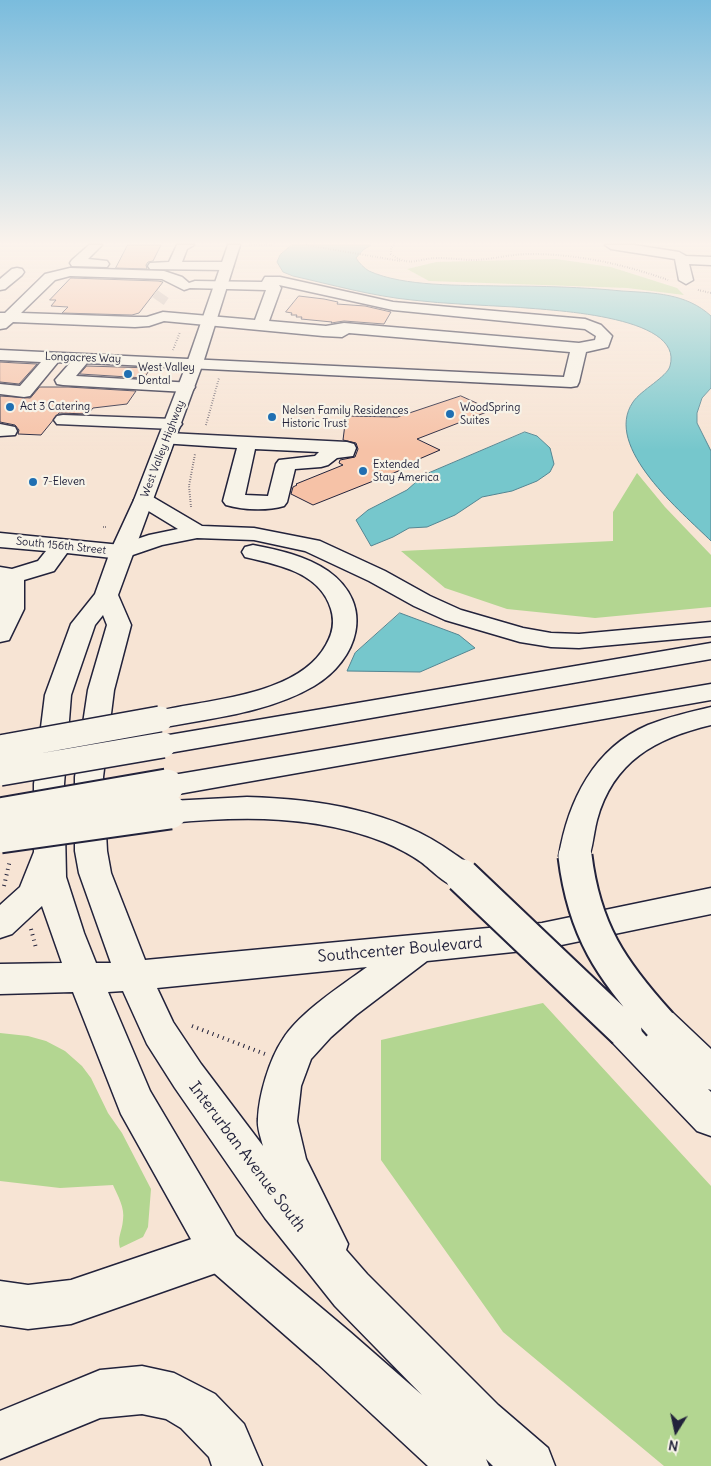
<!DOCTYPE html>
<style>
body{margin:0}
#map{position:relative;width:711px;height:1466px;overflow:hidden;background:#f7e4d4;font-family:Delius,sans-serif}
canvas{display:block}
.north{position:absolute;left:651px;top:1406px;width:50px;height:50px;-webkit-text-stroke:4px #f7f3e8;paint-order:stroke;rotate:190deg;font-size:14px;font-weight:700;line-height:20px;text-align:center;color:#22223b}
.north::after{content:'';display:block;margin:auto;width:18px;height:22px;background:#22223b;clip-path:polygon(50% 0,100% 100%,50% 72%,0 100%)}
</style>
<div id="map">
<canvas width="711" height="1466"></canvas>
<div class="north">N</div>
</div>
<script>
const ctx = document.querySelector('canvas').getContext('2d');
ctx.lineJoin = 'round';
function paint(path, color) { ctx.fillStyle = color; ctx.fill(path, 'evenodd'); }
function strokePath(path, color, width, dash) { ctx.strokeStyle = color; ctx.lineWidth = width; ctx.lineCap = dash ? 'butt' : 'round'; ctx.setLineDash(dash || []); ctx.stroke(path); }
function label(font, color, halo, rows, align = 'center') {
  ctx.font = font + ' Delius,sans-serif'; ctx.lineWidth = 4.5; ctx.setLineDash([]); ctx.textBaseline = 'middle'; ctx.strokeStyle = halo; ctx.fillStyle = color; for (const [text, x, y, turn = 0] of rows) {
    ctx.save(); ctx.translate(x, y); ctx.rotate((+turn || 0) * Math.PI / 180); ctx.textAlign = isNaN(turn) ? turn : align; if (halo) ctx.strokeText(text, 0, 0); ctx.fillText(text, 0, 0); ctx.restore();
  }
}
paint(new Path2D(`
 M 556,259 L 611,267 L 677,288 L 684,295 L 627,288 L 429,281 L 407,269 L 436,262 Z
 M 637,473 L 665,507 L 711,555 L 711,607 L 595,618 L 507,609 L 445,588 L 401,551 L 613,541 L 613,512 Z
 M 543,1003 L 711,1186 L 711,1466 L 664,1466 L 503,1332 L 381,1160 L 381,1040 Z
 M 0,1033 L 28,1036 L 46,1041 L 65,1051 L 82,1066 L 91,1078 L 108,1113 L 122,1133 L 151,1189 L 148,1227 L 143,1237 L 120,1248 C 117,1237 122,1232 123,1220 C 125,1208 118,1196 113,1185 L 60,1188 L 0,1181 Z`), '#b3d691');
const water = new Path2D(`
 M 292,245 L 371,245 L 363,250 L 356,258 C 359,263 364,268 369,271 C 404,287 463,285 501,286 C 541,286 582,287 622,291 C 654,293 686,293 711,316 L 711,388 L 702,398 L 697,413 L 697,423 L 711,451 L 711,541 C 683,513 602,447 633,402 C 641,390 667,377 670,366 C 685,314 544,310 514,307 C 480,305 446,304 412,300 C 372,296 333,285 293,276 L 283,272 L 277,262 L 280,255 Z
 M 525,432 L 537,436 L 550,448 L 554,464 L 550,472 L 537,481 L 512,491 L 482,497 L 455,515 L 427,527 L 409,528 L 393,537 L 371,546 L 356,520 L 368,510 L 407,490 L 424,475 Z
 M 400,613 L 459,635 L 475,648 L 420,672 L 347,671 L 355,653 Z`);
paint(water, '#76c7cc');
strokePath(water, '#548592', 1);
const building = new Path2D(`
 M 128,245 L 161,245 L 153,261 L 148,262 L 146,265 L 147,269 L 116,268 Z
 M 71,278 L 158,281 L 163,282 L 139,313 L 132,315 L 62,313 L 68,307 L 51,306 L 56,300 L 50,300 Z
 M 299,296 L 324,299 L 338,302 L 337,304 L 365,306 L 391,312 L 384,324 L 344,321 L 331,323 L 332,322 L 301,319 L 302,317 L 296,317 L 297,315 L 291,315 L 292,313 L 286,312 Z
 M 0,362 L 17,363 L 37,364 L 19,384 L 0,382 Z
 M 87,366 L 151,368 L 144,378 L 80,374 Z
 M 40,387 L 68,387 L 136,391 L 127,404 L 93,408 L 88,414 L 59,413 L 41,435 L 18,434 L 19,430 L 15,425 L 0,422 L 0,396 L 30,398 Z
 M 461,396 L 492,410 L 417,439 L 440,450 L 403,466 L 406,468 L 313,505 L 291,494 L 293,487 L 297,485 L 296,484 L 343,465 L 339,463 L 340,460 L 355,457 L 358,449 L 356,443 L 343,440 L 346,416 L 397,417 Z`);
paint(building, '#f6c2a7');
strokePath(building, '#22223b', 1);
strokePath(new Path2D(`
 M 158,301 L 163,294`), '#ccbdb5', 14, [14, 8]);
const minor = new Path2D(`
 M 89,245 L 102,245 L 88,259 L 107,261 L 109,264 L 107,267 L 72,266 L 70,263 L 72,260 Z
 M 177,245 L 194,245 L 187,249 L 182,262 L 226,262 L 233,266 L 226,270 L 150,269 L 148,266 L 150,263 L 169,262 Z
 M 605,245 L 634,245 L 679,252 L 686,256 L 711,257 L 711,265 L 689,264 L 693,280 L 686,284 L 679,280 L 675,259 L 611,249 Z
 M 17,268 L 22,269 L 24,272 L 22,275 L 5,289 L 0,290 L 0,279 L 12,269 Z
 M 70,268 L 164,271 L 182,277 L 189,283 L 195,281 L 262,282 L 265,277 L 280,277 L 393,302 L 585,319 L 601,325 L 612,336 L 608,347 L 586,352 L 579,382 L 577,386 L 571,387 L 87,363 L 76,376 L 192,383 L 195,387 L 192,391 L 186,392 L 63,385 L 57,384 L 55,380 L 70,363 L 58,362 L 30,396 L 24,397 L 0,394 L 0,384 L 20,386 L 41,362 L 0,360 L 0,350 L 564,377 L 570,352 L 349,333 L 342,337 L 323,336 L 164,321 L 149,326 L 135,327 L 13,322 L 6,328 L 0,329 L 0,313 L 5,313 L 45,274 ZM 70,276 L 162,279 L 184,290 L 190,288 L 266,290 L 255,320 L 163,312 L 147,317 L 135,317 L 21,313 L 55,280 ZM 279,285 L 393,310 L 585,329 L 596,336 L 595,340 L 579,343 L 344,323 L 326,326 L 269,321 L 281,288 Z
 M 63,415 L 173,419 L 179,420 L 182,424 L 179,428 L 173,429 L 57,424 L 54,420 L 57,416 Z
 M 0,424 L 15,427 L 17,431 L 15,435 L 0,436 Z
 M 168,433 L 347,442 L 354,444 L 356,448 L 353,456 L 337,458 L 328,465 L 321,467 L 295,469 L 287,502 L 284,506 C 267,511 243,510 226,505 L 223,501 L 237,448 L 161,443 L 159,439 L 161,435 ZM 255,449 L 319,452 L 315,456 L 279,460 L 276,464 L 268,496 L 245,495 Z
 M 0,533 L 121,545 L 129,547 L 132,552 L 129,557 L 121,559 L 67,553 L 54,571 L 24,580 L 24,609 L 9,640 L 0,642 L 0,567 L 12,569 L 38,561 L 46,551 L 0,547 Z
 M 221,1229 L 236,1236 L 243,1251 L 236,1266 L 71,1324 L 28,1329 L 0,1325 L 0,1281 L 28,1285 L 71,1280 Z
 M 142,1366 L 174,1373 L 215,1394 L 244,1424 L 262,1466 L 212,1466 L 209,1457 L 181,1428 L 166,1419 L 142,1414 L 100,1418 L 0,1459 L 0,1411 L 100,1370 Z`);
const major = new Path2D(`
 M 228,245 L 240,245 L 203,363 L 118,595 L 131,625 L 114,690 L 103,777 L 107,851 L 111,873 L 145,960 L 542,923 L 711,888 L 711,914 L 542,949 L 427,961 L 356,1015 L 331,1037 L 311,1059 L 301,1086 L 297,1121 L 306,1159 L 348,1244 L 346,1250 L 367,1274 L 498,1405 L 548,1448 L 555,1466 L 493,1466 L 486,1459 L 489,1466 L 428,1466 L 318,1364 L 206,1266 L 121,1114 L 73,992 L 0,994 L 0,964 L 62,963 L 42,906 L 12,934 L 0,938 L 0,905 L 20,887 L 34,852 L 34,784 L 45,695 L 71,624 L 95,594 L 110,552 L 134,500 L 187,363 ZM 103,615 L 107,625 L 88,690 L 75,777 L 75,851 L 79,873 L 111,963 L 96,963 L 84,933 L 66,877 L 64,784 L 71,695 L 95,625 ZM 367,967 C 342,985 299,1013 283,1039 C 269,1060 259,1095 258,1119 C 257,1128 261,1138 263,1146 L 201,1064 L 173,1022 L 157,988 ZM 123,991 L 147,1044 L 175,1088 L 265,1218 L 335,1306 L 422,1395 L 350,1332 L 236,1236 L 150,1091 L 108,992 Z`);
const highway = new Path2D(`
 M 144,494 L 151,496 L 202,526 L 254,528 L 320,541 L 385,571 L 430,596 L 461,610 L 523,628 L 551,633 L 579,634 L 711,622 L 711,636 L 579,648 L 551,647 L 520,642 L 445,620 L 414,606 L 369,581 L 305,551 L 254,540 L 197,538 L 162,545 L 121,559 L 113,557 L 110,552 L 113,547 L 149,535 L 178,529 L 137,504 L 134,500 L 137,496 Z
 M 253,545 C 279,550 306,556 328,571 C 376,605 358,660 314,686 C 268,713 211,718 160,728 L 150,725 L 146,719 L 150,713 C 202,699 297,698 326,645 C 333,633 335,622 331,609 C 320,572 278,565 245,557 L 242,552 L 245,547 Z
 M 711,643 L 711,659 L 163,754 L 153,752 L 149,745 L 153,738 L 163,736 Z
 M 711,684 L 711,700 L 167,796 L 157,793 L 152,786 L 157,779 L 167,776 Z
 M 711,707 L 711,725 C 656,738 613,761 597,820 C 593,835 593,851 586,864 L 575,868 L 564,864 L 559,856 C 568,801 594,748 648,725 C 668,717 690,712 711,707 Z
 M 247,797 C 318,799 394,810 453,853 C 463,860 472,865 478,876 L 473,885 C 470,886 466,888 462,888 C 448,888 432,870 421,862 C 410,854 396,847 384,842 C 315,815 243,816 170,823 L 159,820 L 155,812 L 159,804 L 170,801 Z
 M 660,1008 L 673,1013 L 711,1049 L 711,1090 L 708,1089 L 711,1092 L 711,1136 L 697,1131 L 612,1042 L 607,1031 L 612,1020 C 624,1016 632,1014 642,1024 L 647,1013 Z`);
strokePath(minor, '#22223b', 3);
strokePath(major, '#22223b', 3);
strokePath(highway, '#22223b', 3);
strokePath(new Path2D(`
 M 249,245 L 273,245
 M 306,245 L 400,261
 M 394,245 L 391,248 L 391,254 C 409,268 418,258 438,258 C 451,258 464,260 476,260 C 494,259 512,254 530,254 C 578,254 623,264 668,280
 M 698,290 L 711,293
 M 173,350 L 180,332
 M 206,425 L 219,378
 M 191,507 L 189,486 L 195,454
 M 103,527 L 107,527`), '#22223b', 2, [0.5, 2]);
strokePath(new Path2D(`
 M 4,886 L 10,860
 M 31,929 L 36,948
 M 192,1026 L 265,1054`), '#22223b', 4, [1, 4.5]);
paint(minor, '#f7f3e8');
paint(major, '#f7f3e8');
paint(highway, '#f7f3e8');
const highwayBridgeFar1 = new Path2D(`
 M 0,748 L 160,719
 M 0,773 L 163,745`);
const highwayBridge = new Path2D(`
 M 0,815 L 167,786
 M 0,836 L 170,812
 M 575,856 C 584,930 611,970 660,1024
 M 462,876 L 625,1031`);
strokePath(highwayBridgeFar1, '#22223b', 28, []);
strokePath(highwayBridge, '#22223b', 37, []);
strokePath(highwayBridgeFar1, '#f7f3e8', 25);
strokePath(highwayBridge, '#f7f3e8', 33);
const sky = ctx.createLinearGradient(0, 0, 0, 450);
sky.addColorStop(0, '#7abcdd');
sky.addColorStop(0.54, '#fbf3ec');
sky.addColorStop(1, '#fbf3ec00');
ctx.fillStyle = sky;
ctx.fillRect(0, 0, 711, 450);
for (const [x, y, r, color] of [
 [128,374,5,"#1f6fb2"],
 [10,407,5,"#1f6fb2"],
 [450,414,5,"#1f6fb2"],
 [272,417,5,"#1f6fb2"],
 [363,471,5,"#1f6fb2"],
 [33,482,5,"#1f6fb2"]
]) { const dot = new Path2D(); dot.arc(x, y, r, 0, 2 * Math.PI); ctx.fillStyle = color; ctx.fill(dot); strokePath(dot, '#f7f3e8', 2); }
label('11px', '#22223b', '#f7f3e8', [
 ["Longacres Way",83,358,2],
 ["West Valley Highway",163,449,-69],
 ["South 156th Street",61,546,6]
]);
label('11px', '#22223b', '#f7f3e8', [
 ["West Valley",138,368],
 ["Dental",138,381],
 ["Act 3 Catering",20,407],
 ["WoodSpring",460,408],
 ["Suites",460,421],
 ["Nelsen Family Residences",282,411],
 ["Historic Trust",282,424],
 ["Extended",373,465],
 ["Stay America",373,478],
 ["7-Eleven",43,482]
], 'left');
label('16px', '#22223b', '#f7f3e8', [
 ["Southcenter Boulevard",400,950,-5],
 ["Interurban Avenue South",247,1157,53]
]);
</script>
